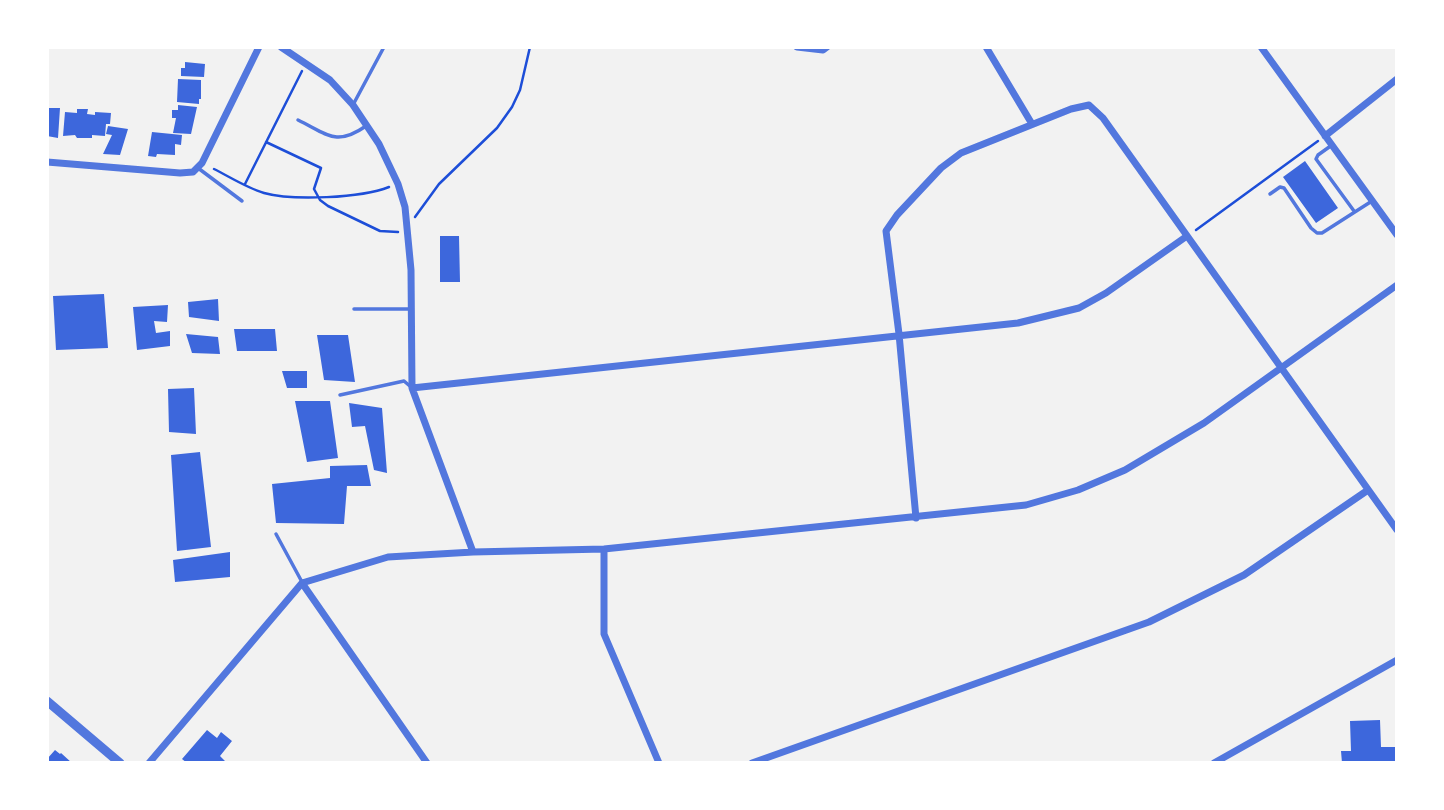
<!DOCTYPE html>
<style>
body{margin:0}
#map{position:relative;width:1444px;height:810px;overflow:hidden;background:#f2f2f2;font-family:"IBM Plex Sans",sans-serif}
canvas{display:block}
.frame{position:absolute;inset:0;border:49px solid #fff;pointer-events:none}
</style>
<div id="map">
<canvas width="1444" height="810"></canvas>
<div class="frame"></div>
</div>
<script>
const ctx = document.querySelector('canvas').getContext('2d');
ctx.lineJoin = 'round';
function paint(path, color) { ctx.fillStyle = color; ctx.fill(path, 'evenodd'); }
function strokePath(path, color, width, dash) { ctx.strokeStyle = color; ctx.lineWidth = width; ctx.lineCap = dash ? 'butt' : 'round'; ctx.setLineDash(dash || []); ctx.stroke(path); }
paint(new Path2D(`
 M 185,62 L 205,64 L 204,77 L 181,76 L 181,68 L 185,68 Z
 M 178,79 L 201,80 L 201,99 L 199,99 L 199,104 L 177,102 Z
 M 178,105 L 197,107 L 191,134 L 173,133 L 176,118 L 172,118 L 172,110 L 178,110 Z
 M 48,108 L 60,108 L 58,138 L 47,136 Z
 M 77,109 L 88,109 L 87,114 L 95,115 L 95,112 L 111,113 L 110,124 L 106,124 L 105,136 L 92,135 L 92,138 L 77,138 L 75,135 L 63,136 L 65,112 L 77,113 Z
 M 108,126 L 128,129 L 120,155 L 103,154 L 112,135 L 106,134 Z
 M 152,132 L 182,135 L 181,145 L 175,144 L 175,155 L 157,154 L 156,157 L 148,156 Z
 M 1305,161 L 1338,208 L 1316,223 L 1283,177 Z
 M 440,236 L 459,236 L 460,282 L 440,282 Z
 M 104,294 L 108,348 L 56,350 L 53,296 Z
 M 218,299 L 219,321 L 189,317 L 188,302 Z
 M 168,305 L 167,322 L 154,321 L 156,333 L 170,331 L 170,346 L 137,350 L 133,307 Z
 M 234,329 L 275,329 L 277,351 L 237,351 Z
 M 186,334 L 218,337 L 220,354 L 192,353 Z
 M 317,335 L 348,335 L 355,382 L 324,380 Z
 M 282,371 L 307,371 L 307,388 L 287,388 Z
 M 194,388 L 196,434 L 169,432 L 168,389 Z
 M 295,401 L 330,401 L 338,458 L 307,462 Z
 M 349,403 L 382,408 L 387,473 L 374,470 L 365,426 L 352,427 Z
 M 200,452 L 211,547 L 177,551 L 171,455 Z
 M 367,465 L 371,486 L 347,486 L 344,524 L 276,523 L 272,484 L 330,478 L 330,466 Z
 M 230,552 L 230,577 L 175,582 L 173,560 Z
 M 1380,720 L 1381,747 L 1397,747 L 1397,763 L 1342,763 L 1341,751 L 1351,751 L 1350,721 Z
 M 207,730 L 217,738 L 221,732 L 232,741 L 220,756 L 227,763 L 187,763 L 182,759 Z
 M 55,750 L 60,754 L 61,753 L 72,763 L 47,763 L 47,759 Z`), '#3d67dc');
strokePath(new Path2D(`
 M 266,142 L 321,168 L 314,189 L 320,200 L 328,206 L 380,231 L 398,232
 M 214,169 C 230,177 247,188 264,193 C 293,201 361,198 389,187
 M 245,184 L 302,71
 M 415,217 L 439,184 L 497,128 L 512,107 L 520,90 L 530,47
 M 1196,230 L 1318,141`), '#1d4ed8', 2.5);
strokePath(new Path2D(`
 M 354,103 L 384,47
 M 298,120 C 327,134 336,147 366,126
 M 1332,145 L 1318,155 L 1316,159 L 1354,211
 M 198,168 L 242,201
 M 1270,194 L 1280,187 L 1284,188 L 1311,228 L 1317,233 L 1322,233 L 1372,201
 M 354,309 L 411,309
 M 340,395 L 404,381 L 411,387
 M 276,534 L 302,582`), '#5277de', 3.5);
strokePath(new Path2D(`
 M 281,47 L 330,80 L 353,105 L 379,144 L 398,184 L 405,207 L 411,270 L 412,388 L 473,552
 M 797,47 L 823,50 L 827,47
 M 986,47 L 1032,124
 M 1261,47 L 1397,235
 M 1325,136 L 1397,79
 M 47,162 L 180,173 L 193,172 L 202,163 L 259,47
 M 412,388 L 1018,323 L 1079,308 L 1106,293 L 1187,236
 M 916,518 L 899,334 L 886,231 L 897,215 L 941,168 L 961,153 L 1071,109 L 1089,105 L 1103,118 L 1397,530
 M 604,549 L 604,634 L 659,763
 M 302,583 L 427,763
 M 149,763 L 302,583 L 388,557 L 473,552 L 604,549 L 1026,505 L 1078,490 L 1125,470 L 1204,423 L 1397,285
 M 752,763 L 1149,622 L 1244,575 L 1368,490
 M 1214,763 L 1397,660`), '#5277de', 7);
strokePath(new Path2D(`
 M 47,701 L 120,763`), '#5277de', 9);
</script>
